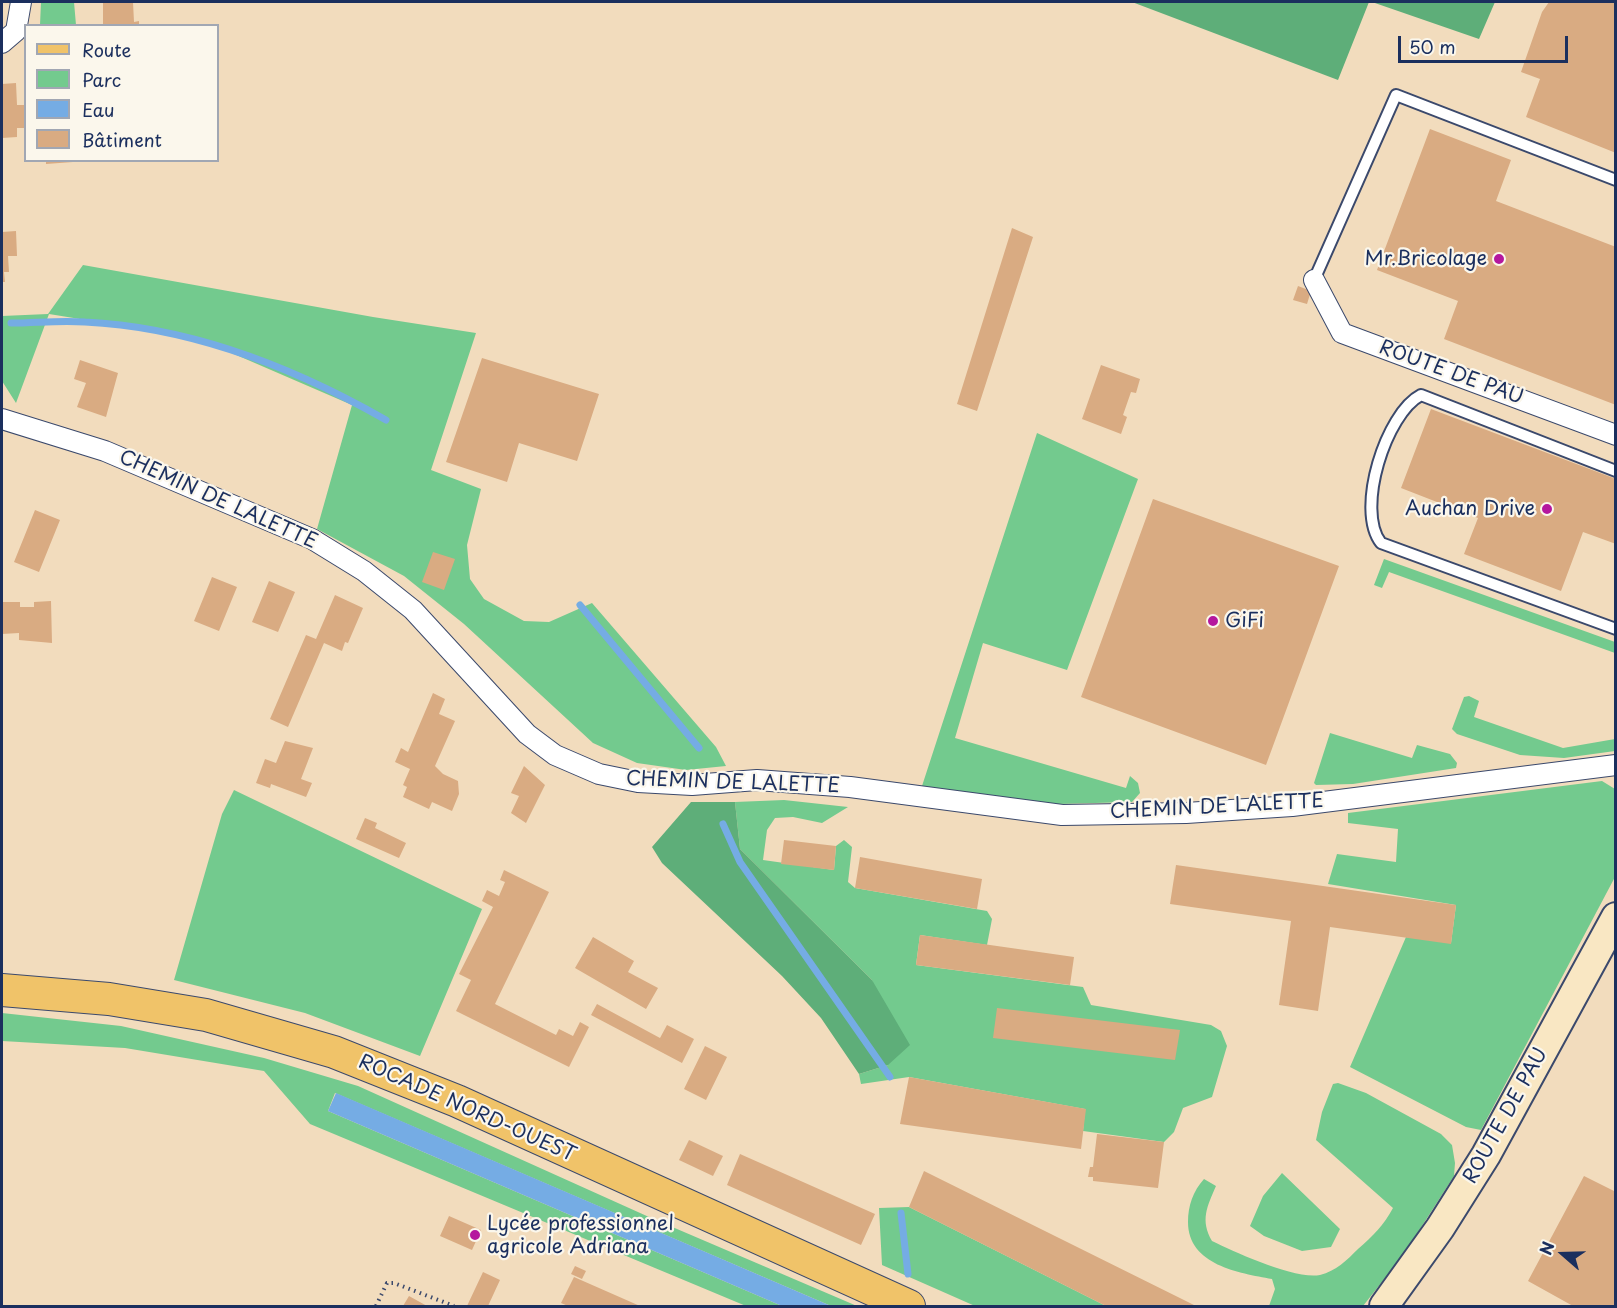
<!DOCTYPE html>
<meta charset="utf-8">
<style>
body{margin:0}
#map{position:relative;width:1617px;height:1308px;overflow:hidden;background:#f2dcbd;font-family:"Playpen Sans",sans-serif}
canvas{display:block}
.frame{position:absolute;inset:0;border:3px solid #1b2f5e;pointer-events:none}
.legend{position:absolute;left:24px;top:24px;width:195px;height:138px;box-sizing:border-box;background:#fbf7ec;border:2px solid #a1a7b3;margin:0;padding:8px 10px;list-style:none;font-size:18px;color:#1b2f5e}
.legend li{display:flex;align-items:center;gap:12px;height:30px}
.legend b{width:30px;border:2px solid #a1a7b3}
.north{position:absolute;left:1533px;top:1224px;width:60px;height:60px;-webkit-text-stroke:4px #fbf7ec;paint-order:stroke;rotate:290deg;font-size:16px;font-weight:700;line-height:24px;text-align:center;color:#1b2f5e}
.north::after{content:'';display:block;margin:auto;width:21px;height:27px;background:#1b2f5e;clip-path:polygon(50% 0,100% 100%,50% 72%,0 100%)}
.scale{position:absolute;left:1398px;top:36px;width:170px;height:27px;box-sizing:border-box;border:3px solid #1b2f5e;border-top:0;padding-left:8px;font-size:18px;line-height:21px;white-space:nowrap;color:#1b2f5e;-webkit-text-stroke:4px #fbf7ec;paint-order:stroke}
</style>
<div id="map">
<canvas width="1617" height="1308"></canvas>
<div class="frame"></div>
<ul class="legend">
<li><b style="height:8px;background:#f0c369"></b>Route</li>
<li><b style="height:16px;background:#73ca8e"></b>Parc</li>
<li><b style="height:16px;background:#75ace4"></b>Eau</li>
<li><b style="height:16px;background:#d9ab82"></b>Bâtiment</li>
</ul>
<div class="north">N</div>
<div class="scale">50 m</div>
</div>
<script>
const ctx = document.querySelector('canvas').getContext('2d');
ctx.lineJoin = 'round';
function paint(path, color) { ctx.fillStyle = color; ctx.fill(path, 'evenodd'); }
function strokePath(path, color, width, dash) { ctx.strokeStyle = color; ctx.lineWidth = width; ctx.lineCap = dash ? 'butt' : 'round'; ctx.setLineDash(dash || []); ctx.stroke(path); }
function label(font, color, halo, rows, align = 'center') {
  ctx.font = font + ' "Playpen Sans",sans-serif'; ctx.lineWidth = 4.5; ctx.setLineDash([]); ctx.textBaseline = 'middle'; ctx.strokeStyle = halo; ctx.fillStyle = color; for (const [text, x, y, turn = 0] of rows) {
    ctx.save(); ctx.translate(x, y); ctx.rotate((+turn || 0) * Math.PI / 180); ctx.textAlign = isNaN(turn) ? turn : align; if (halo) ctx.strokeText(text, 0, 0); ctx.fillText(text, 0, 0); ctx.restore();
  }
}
paint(new Path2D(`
 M 41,2 L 74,2 L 76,25 L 40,25 Z
 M 83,265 L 373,317 L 476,333 L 431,470 L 481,489 L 467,545 L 470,579 L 484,599 L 524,621 L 549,622 L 592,603 L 716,747 L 726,766 L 686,770 L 637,763 L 593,743 L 464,624 L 404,576 L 317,529 L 352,405 L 197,338 L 49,314 L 16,403 L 2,381 L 2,316 L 48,314 Z
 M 1037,433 L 1138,479 L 1067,670 L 983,643 L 955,738 L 1126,788 L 1130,776 L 1138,783 L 1140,793 L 1132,802 L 1058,804 L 922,786 Z
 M 1384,559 L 1615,642 L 1615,653 L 1389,572 L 1382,588 L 1374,585 Z
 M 1469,696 L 1479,701 L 1474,717 L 1563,748 L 1615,739 L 1615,751 L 1564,758 L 1520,755 L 1457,734 L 1452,729 L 1464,697 Z
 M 1330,733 L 1412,758 L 1417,745 L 1450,754 L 1457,763 L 1456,768 L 1353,784 L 1316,785 L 1314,783 Z
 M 1602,781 L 1615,789 L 1615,877 L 1481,1130 L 1466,1127 L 1350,1067 L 1406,937 L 1451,943 L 1456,905 L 1328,884 L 1337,854 L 1396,862 L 1398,829 L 1348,823 L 1348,813 Z
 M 234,790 L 482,909 L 420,1056 L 305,1013 L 174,980 L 222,814 Z
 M 784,800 L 848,807 L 822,823 L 793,817 L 775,818 L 767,830 L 763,860 L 834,870 L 836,846 L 844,840 L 852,847 L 848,882 L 855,888 L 987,911 L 992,919 L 987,945 L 920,935 L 916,965 L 1083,987 L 1091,1005 L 1211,1025 L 1221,1031 L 1227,1046 L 1212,1097 L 1183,1108 L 1174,1132 L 1164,1142 L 1083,1131 L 1085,1109 L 909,1077 L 861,1084 L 859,1074 L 888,1065 L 872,980 L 740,849 L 735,802 Z
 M 2,1013 L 121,1026 L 264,1058 L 358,1086 L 649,1217 L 857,1306 L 831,1306 L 335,1093 L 328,1111 L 782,1306 L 746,1306 L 310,1124 L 264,1071 L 125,1048 L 2,1041 Z
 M 1338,1083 L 1366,1093 L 1441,1134 L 1452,1145 L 1455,1163 L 1454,1176 L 1404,1254 L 1363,1306 L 1269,1306 L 1275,1289 L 1272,1279 C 1239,1273 1188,1265 1188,1222 C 1188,1206 1193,1191 1204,1179 L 1216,1186 C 1207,1207 1200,1220 1212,1241 C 1235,1252 1295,1280 1320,1275 C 1336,1271 1347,1260 1358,1249 C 1373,1236 1384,1225 1393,1208 L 1316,1140 L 1322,1112 L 1333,1084 Z
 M 1282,1173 L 1340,1229 L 1331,1247 L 1302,1251 L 1264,1236 L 1250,1226 L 1263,1196 Z
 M 909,1207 L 1106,1306 L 975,1306 L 882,1265 L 879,1208 Z`), '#73ca8e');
paint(new Path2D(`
 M 1132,2 L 1369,2 L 1338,80 Z
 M 1372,2 L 1495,2 L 1479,39 Z
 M 691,802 L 735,802 L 740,849 L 872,980 L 910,1045 L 888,1065 L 859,1074 L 821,1018 L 782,976 L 662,863 L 652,847 Z`), '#5eae79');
paint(new Path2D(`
 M 336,1093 L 831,1306 L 782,1306 L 328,1111 Z`), '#75ace4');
strokePath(new Path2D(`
 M 11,323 C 36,323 60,320 85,322 C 190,327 295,368 386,420
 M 580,605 L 699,748
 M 723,824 L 740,862 L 890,1077
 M 901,1213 L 908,1274`), '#75ace4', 7);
paint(new Path2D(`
 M 103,2 L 133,2 L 134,22 L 139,21 L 139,26 L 103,24 Z
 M 1549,2 L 1616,2 L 1616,153 L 1526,117 L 1540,79 L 1521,72 L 1542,12 Z
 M 16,83 L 17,105 L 24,105 L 24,128 L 17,128 L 17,137 L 2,138 L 2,84 Z
 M 1430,129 L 1511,160 L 1496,201 L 1616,247 L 1616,405 L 1444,339 L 1458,301 L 1377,270 Z
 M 46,160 L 73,160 L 73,162 L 46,164 Z
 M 1012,228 L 1033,237 L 977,411 L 957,404 Z
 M 16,231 L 17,256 L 8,256 L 9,272 L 4,272 L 5,282 L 2,282 L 2,232 Z
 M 1298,286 L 1311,291 L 1307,304 L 1293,300 Z
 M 482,358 L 599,394 L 577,461 L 519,443 L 507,482 L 446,462 Z
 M 80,360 L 118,373 L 106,417 L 77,407 L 86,383 L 74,379 Z
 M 1101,365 L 1140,379 L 1136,393 L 1131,392 L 1123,415 L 1127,417 L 1121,434 L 1082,419 Z
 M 1431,409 L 1616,479 L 1616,544 L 1583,532 L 1561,591 L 1464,554 L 1478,518 L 1401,488 Z
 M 1153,499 L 1339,566 L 1266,765 L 1081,697 Z
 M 35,510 L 60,520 L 39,572 L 14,562 Z
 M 433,552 L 455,559 L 444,590 L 422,582 Z
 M 212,577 L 237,587 L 219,631 L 194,621 Z
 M 269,581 L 295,592 L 278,632 L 252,622 Z
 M 335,595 L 363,608 L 348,643 L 345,642 L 342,651 L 324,643 L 288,727 L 270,719 L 306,635 L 316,639 Z
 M 51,601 L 52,643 L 19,640 L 19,633 L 2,634 L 2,602 L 20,602 L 20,607 L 34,607 L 34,602 Z
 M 433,693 L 445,699 L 439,714 L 455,721 L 435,766 L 443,774 L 458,781 L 459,794 L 452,811 L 432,802 L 429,809 L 403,797 L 407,787 L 403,785 L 410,769 L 395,762 L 401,748 L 408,752 Z
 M 285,741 L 313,748 L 301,779 L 312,783 L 306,797 L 271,784 L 270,788 L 256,783 L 265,759 L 276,763 Z
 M 524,766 L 545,785 L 526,823 L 511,813 L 519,796 L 511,793 Z
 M 365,818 L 377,823 L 375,828 L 406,843 L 399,858 L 356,839 Z
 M 784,840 L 836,846 L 834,870 L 781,864 Z
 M 860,857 L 982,879 L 977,909 L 855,888 Z
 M 1176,865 L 1456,905 L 1451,944 L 1330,927 L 1318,1011 L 1279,1005 L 1291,921 L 1170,904 Z
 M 504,870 L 549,892 L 495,1004 L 556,1035 L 559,1029 L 573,1036 L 580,1022 L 589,1027 L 569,1067 L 456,1011 L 471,980 L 459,974 L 493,907 L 482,901 L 487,890 L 499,896 L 505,882 L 500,880 Z
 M 920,935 L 1074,957 L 1070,985 L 916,965 Z
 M 593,937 L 634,961 L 628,972 L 658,988 L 646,1009 L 575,968 Z
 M 597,1004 L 660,1038 L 667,1025 L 694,1039 L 682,1063 L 591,1015 Z
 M 997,1008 L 1180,1030 L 1175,1060 L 993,1038 Z
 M 705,1046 L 727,1057 L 706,1100 L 684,1089 Z
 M 909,1077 L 1086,1109 L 1081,1149 L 900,1124 Z
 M 1097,1134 L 1164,1142 L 1158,1188 L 1093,1181 L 1093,1177 L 1088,1177 L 1090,1167 L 1093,1167 Z
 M 689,1140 L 723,1156 L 713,1176 L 679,1160 Z
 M 740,1154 L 875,1214 L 861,1245 L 727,1185 Z
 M 924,1171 L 1196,1306 L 1106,1306 L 909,1207 Z
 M 1584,1176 L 1616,1192 L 1616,1306 L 1573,1306 L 1528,1281 Z
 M 449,1216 L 481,1230 L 472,1250 L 440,1236 Z
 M 575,1266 L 586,1271 L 582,1279 L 571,1274 Z
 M 483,1272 L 500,1280 L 488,1306 L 467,1306 Z
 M 574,1277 L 640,1306 L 568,1306 L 561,1303 Z
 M 409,1296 L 427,1306 L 403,1306 Z`), '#d9ab82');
const service = new Path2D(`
 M 1314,280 L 1396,95 L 1616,180
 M 1616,471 L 1421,395 C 1386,413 1355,510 1381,543 L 1616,629`);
const minor = new Path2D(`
 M 2,43 L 16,31 L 21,2
 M 1314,280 L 1342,333 L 1616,435
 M 2,419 L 105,451 L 312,539 L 364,571 L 413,610 L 527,734 L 555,755 L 599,774 L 638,782 L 692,785 L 757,780 L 850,787 L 1062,815 L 1186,813 L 1292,806 L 1616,765`);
const secondary = new Path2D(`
 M 1384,1306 L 1440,1228 L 1486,1155 L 1616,917`);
const primary = new Path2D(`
 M 2,990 L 109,999 L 206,1015 L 334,1052 L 457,1101 L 909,1306`);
strokePath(service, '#3b496c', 14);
strokePath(minor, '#3b496c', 22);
strokePath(secondary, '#3b496c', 32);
strokePath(primary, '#3b496c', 34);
strokePath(new Path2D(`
 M 376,1306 L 387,1283 L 394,1283 L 454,1306`), '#3b496c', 4, [1.5, 4.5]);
strokePath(service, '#fff', 10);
strokePath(minor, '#fff', 20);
strokePath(secondary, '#f9e7c3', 28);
strokePath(primary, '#f0c369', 32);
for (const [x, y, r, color] of [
 [1499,259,6,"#b5179e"],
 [1547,509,6,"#b5179e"],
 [1213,621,6,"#b5179e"],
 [475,1235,6,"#b5179e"]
]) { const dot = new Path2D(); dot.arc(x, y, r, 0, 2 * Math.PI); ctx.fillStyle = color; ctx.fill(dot); strokePath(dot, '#fbf7ec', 2); }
label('20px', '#1b2f5e', '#fbf7ec', [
 ["Mr.Bricolage",1487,259],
 ["Auchan Drive",1535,509],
 ["GiFi",1225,621,"left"],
 ["Lycée professionnel",487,1224,"left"],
 ["agricole Adriana",487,1247,"left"]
], 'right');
label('20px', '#1b2f5e', '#fbf7ec', [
 ["ROUTE DE PAU",1451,373,20],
 ["CHEMIN DE LALETTE",218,500,24],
 ["CHEMIN DE LALETTE",733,783,2],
 ["CHEMIN DE LALETTE",1217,807,-3],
 ["ROCADE NORD-OUEST",467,1109,24],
 ["ROUTE DE PAU",1506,1116,-61]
]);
</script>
